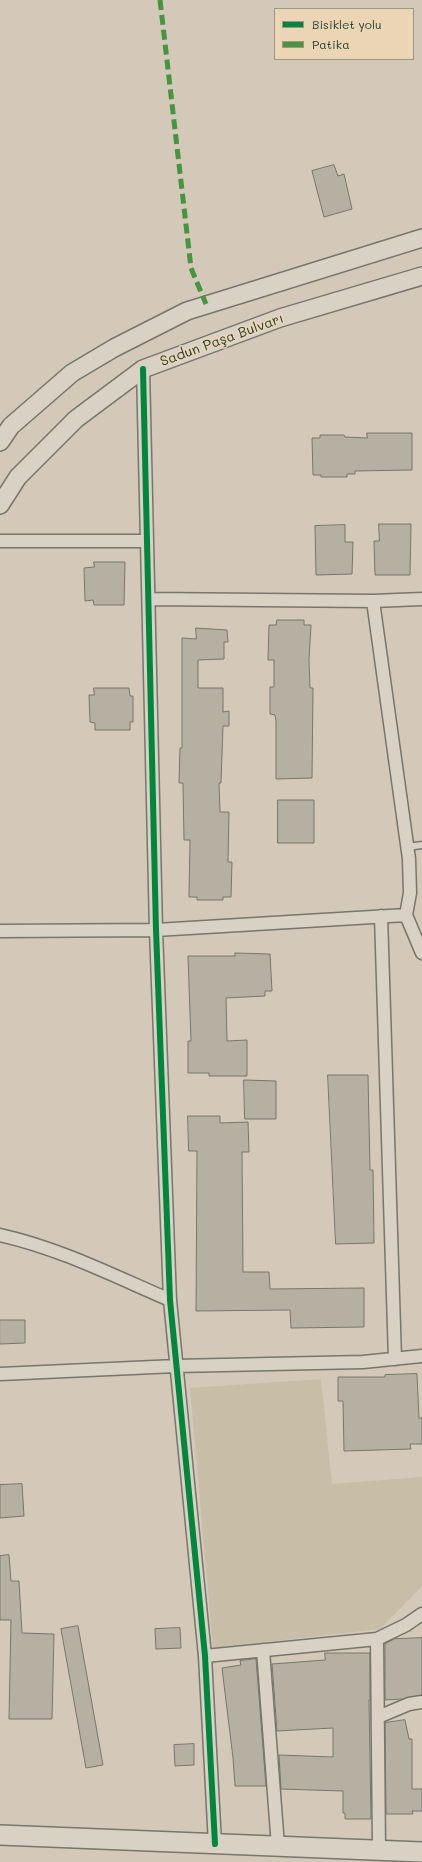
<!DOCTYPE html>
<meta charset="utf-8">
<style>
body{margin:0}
#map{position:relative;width:422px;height:1862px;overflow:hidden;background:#d4c9b8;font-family:Mali,sans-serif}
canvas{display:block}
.legend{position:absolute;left:274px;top:8px;width:140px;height:52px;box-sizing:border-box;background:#ecd5b4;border:1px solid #9a9881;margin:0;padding:5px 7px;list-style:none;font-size:12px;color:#1f3d34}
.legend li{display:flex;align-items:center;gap:8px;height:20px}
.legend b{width:20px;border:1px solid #9a9881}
</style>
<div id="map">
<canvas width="422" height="1862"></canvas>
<ul class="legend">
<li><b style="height:5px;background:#00873e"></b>Bisiklet yolu</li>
<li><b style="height:5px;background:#479441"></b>Patika</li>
</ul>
</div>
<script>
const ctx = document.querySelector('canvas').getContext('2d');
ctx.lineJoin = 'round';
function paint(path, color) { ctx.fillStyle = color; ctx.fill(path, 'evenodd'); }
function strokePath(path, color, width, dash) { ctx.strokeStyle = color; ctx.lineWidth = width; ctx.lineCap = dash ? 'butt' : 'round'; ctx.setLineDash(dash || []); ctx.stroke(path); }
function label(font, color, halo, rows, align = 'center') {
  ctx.font = font + ' Mali,sans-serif'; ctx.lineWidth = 3; ctx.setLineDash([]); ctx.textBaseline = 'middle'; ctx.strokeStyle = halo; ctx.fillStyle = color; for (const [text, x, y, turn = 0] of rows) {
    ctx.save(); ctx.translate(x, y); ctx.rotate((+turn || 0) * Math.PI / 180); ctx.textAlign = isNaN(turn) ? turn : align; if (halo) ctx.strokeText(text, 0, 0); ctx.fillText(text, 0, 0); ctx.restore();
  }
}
paint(new Path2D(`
 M 321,1379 L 332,1484 L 422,1477 L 422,1586 L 380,1629 L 213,1648 L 190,1388 Z`), '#c8bda6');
const building = new Path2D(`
 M 334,165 L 338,176 L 344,174 L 352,209 L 324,217 L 312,171 Z
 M 367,433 L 412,433 L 412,470 L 355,471 L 355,474 L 347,474 L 347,477 L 321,477 L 321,475 L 313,475 L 312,438 L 320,438 L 320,435 L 344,435 L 345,437 L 367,438 Z
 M 379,524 L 411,524 L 410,575 L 375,575 L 374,541 L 379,541 Z
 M 345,525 L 345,542 L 353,542 L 352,574 L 316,575 L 315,526 Z
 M 94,562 L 125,562 L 124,605 L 94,605 L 93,600 L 85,601 L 84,568 L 94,567 Z
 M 277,620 L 304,620 L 304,625 L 311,625 L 309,660 L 310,688 L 313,688 L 312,778 L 276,779 L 276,721 L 275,715 L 270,714 L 270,687 L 274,687 L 274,660 L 268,660 L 269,625 L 276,625 Z
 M 196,628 L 227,630 L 228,642 L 224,642 L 224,659 L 198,660 L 198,688 L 223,688 L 223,712 L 229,711 L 229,726 L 223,726 L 221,783 L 219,783 L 220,812 L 229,812 L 228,862 L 232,862 L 231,897 L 223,897 L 223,900 L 197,900 L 197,897 L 189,897 L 190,840 L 184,840 L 183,783 L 179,783 L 180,748 L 182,748 L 182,638 L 196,639 Z
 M 94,688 L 129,688 L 130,696 L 133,696 L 133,722 L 130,722 L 130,730 L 95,730 L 95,723 L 90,722 L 89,695 L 94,695 Z
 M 278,800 L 314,800 L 314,843 L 278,843 Z
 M 235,953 L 270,954 L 272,991 L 265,991 L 265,996 L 226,998 L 227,1041 L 247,1040 L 247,1076 L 209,1076 L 209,1073 L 188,1073 L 188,1041 L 191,1041 L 188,956 L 235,956 Z
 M 328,1075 L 368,1075 L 370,1170 L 373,1170 L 374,1243 L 336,1244 Z
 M 244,1080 L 276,1081 L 276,1119 L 245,1119 Z
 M 188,1116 L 220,1116 L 220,1123 L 248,1122 L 249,1152 L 242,1152 L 243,1272 L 269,1272 L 270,1289 L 364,1288 L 364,1327 L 291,1328 L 290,1310 L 196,1311 L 197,1151 L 189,1151 Z
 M 0,1320 L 25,1320 L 25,1343 L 0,1344 Z
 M 417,1374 L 419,1418 L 422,1418 L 422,1444 L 410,1444 L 411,1449 L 344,1451 L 343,1401 L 338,1401 L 338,1377 L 385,1377 L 385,1375 Z
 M 22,1484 L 24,1516 L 0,1518 L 0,1485 Z
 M 9,1555 L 11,1581 L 19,1581 L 22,1633 L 54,1634 L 52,1719 L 9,1719 L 11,1620 L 0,1620 L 0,1556 Z
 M 78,1626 L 103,1765 L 86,1768 L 61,1629 Z
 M 180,1628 L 181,1648 L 156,1649 L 155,1629 Z
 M 422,1638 L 422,1695 L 402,1699 L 385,1700 L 385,1644 L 394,1639 Z
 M 325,1653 L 370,1653 L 370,1700 L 369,1700 L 371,1819 L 345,1819 L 345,1813 L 343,1813 L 343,1791 L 281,1789 L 279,1755 L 333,1757 L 333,1728 L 277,1731 L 272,1664 L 325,1660 Z
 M 256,1659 L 266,1786 L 235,1786 L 233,1758 L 222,1668 L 241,1665 L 240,1661 Z
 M 405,1720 L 409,1739 L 412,1739 L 412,1789 L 422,1789 L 422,1811 L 412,1811 L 413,1814 L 386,1814 L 385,1723 Z
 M 194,1744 L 194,1765 L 175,1766 L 174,1745 Z`);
paint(building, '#b6b0a3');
strokePath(building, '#76766d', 1);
const service = new Path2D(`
 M 407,847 L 422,845`);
const minor = new Path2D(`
 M 143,369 L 156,930 L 170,1300 L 205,1656 L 215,1844
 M 0,541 L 147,541
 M 149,599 L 373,601 L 422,599
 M 373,601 L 409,859 L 410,893 L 406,915 L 422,953
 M 381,916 L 395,1359
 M 0,931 L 156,930 L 406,915
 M 0,1235 C 59,1248 114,1276 170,1300
 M 0,1374 L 176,1366 L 363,1362 L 422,1356
 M 377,1639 L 379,1850
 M 263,1650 L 278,1846
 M 205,1656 L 377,1639 L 406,1625 L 422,1614
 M 378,1717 L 409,1704 L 422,1702`);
const secondary = new Path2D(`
 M 0,442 L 11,426 L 72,373 L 114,348 L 187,311 L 422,238
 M 0,505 L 18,477 L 76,419 L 143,369 L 280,318 L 422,276`);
const trunk = new Path2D(`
 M 0,1835 L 422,1852`);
strokePath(service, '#76766d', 9);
strokePath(minor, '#76766d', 15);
strokePath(secondary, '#76766d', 20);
strokePath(trunk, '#76766d', 22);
strokePath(service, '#d9d1c4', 6);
strokePath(minor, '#d9d1c4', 12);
strokePath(secondary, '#d9d1c4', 17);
strokePath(trunk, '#d9d1c4', 19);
strokePath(new Path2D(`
 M 160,0 L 191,268 L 206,304`), '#479441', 5, [10, 5]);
strokePath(new Path2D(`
 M 143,369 L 156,930 L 170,1300 L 205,1656 L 215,1844`), '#00873e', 6);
label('14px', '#1f3d34', '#ecd5b4', [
 ["Sadun Paşa Bulvarı",222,340,-20]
]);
</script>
